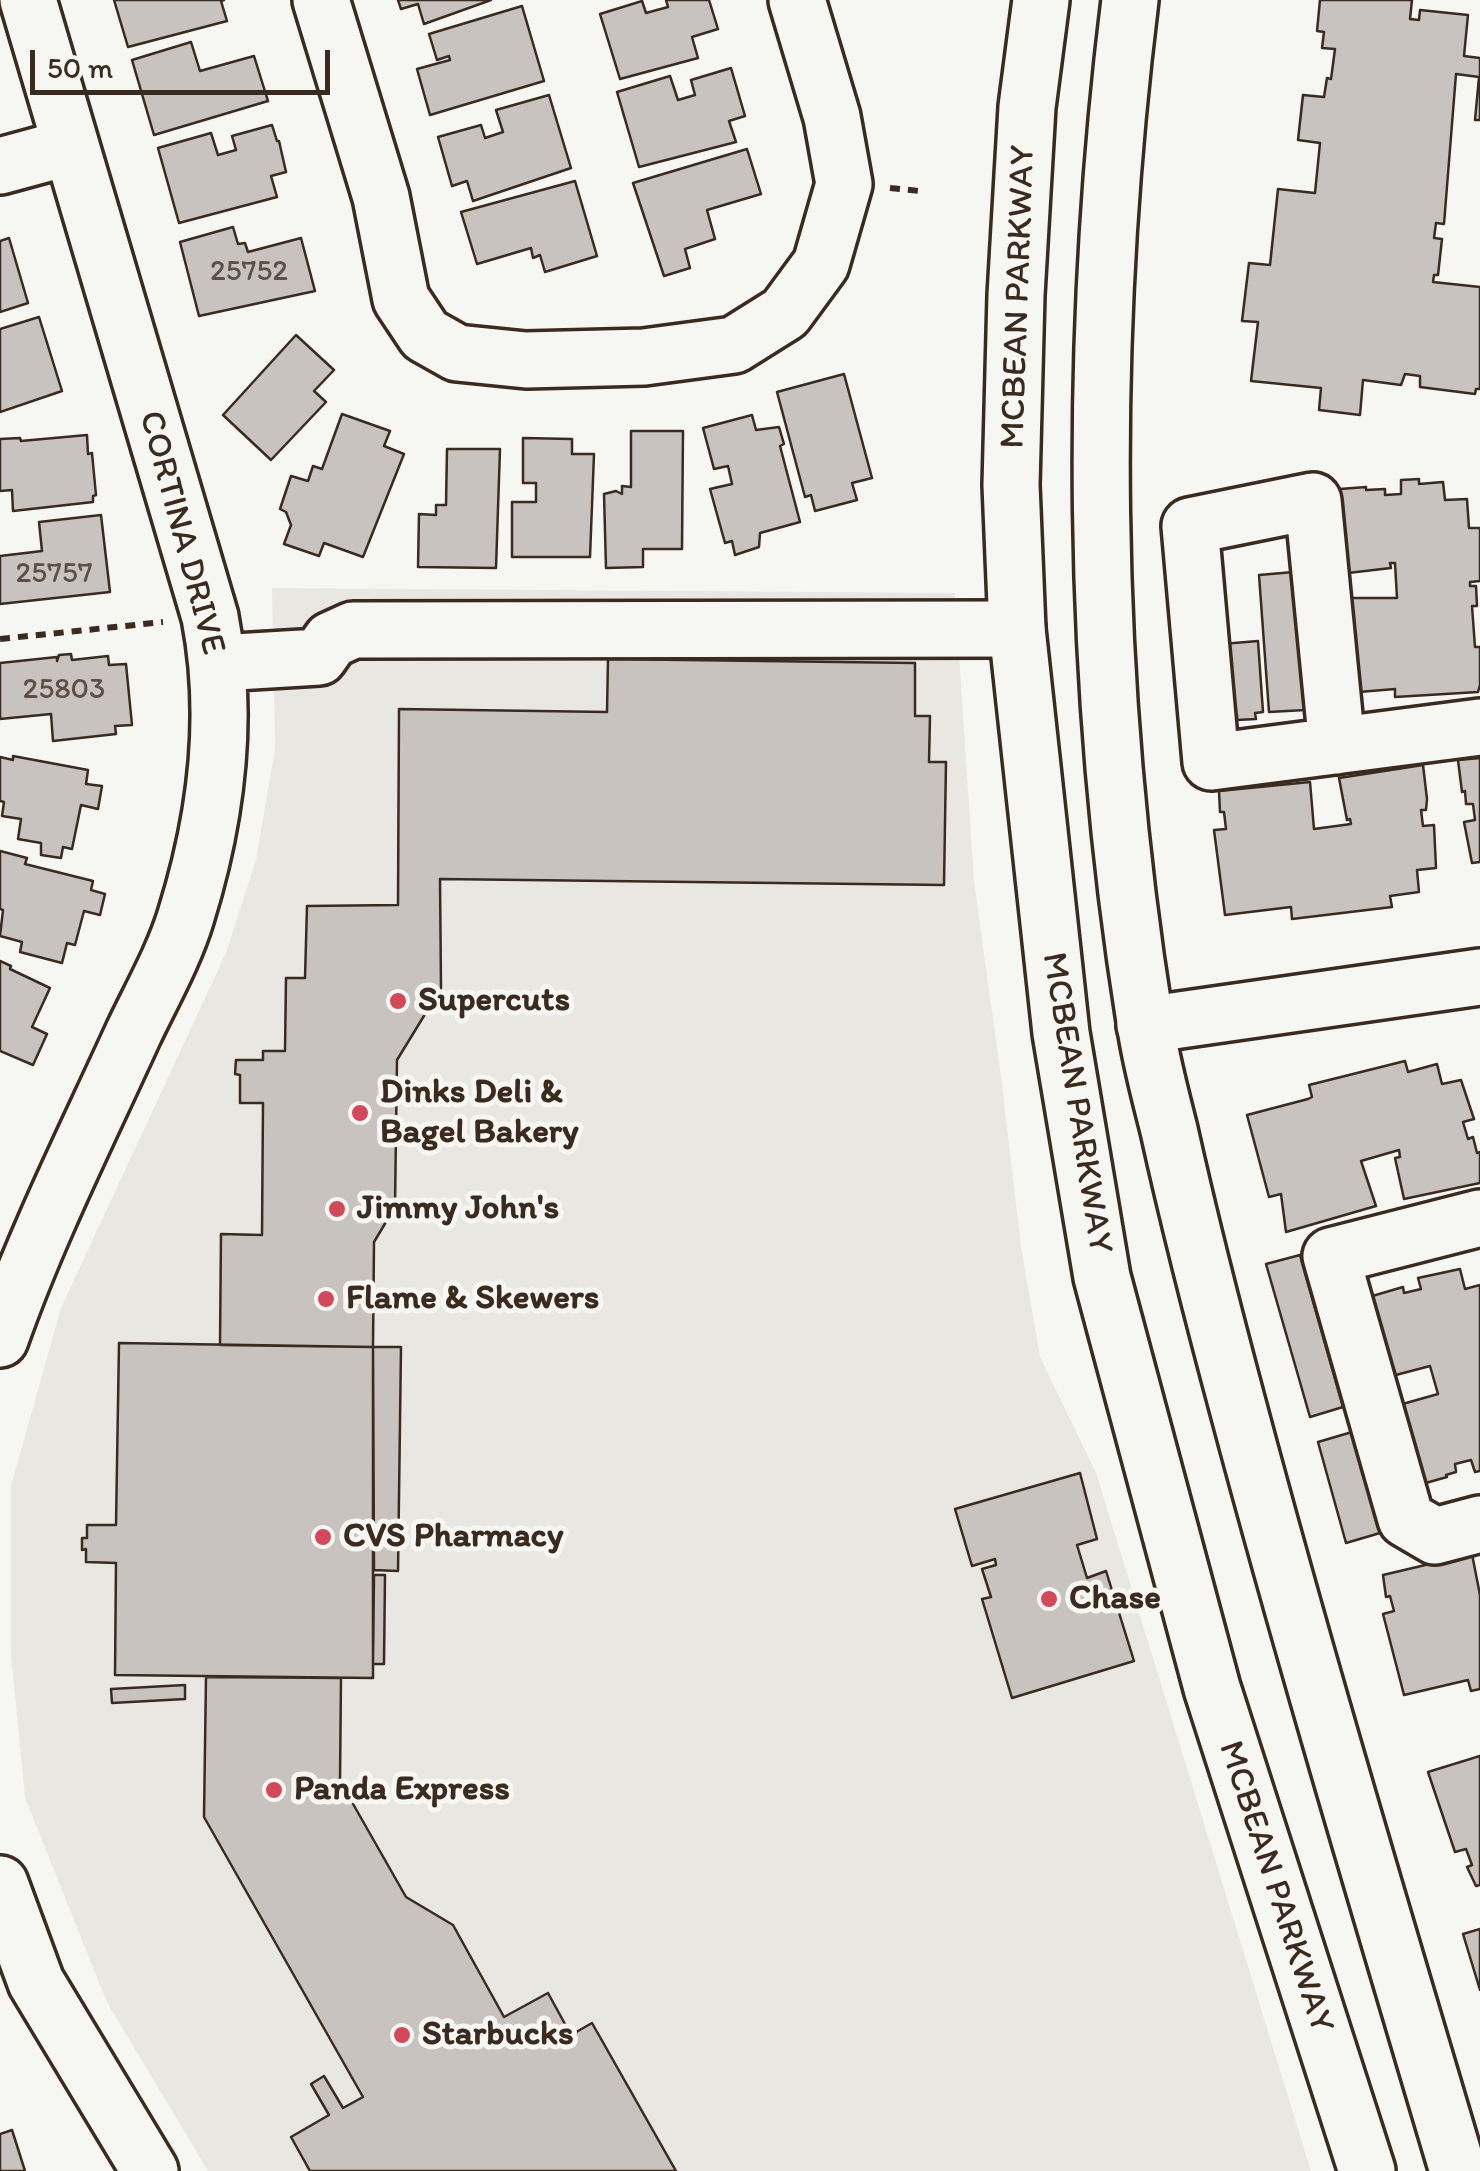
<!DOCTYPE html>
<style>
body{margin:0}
#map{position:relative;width:1480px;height:2171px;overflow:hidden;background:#f6f6f2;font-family:Itim,sans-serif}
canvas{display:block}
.scale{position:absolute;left:30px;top:50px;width:300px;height:45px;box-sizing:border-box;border:5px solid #3b2a1e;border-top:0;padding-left:12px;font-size:30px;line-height:35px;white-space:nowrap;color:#3b2a1e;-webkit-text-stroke:8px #f6f6f2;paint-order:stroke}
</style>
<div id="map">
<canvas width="1480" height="2171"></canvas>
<div class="scale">50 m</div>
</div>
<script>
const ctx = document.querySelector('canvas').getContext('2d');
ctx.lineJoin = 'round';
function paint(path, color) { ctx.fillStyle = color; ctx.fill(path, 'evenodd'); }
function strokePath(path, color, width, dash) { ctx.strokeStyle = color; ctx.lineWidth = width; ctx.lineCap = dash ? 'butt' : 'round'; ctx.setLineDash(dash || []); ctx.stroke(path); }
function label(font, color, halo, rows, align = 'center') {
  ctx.font = font + ' Itim,sans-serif'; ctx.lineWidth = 10; ctx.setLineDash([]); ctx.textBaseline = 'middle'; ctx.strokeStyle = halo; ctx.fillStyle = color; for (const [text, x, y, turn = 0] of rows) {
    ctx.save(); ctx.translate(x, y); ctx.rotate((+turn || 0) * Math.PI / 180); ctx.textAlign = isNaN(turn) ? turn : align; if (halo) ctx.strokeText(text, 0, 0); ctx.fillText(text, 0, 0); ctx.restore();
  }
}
paint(new Path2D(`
 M 272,588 L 955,593 L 974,882 L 1001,1077 L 1021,1247 L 1040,1357 L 1096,1473 L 1311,2171 L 208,2171 L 107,2002 L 25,1797 L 11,1655 L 11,1486 L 61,1308 L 226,953 L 256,860 L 275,749 Z`), '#e8e7e2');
const building = new Path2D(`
 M 114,0 L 224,0 L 221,1 L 227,21 L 128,47 Z
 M 398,0 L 491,0 L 424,24 L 418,4 L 401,9 Z
 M 666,0 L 709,0 L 718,29 L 692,37 L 698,58 L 620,79 L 600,14 L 642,1 L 646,13 L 668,7 Z
 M 1320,0 L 1412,0 L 1410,19 L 1419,20 L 1420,10 L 1468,15 L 1464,56 L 1480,58 L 1480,120 L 1475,120 L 1479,77 L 1456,74 L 1444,224 L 1436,223 L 1434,238 L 1442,239 L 1438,275 L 1434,275 L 1433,282 L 1480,287 L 1480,389 L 1476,389 L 1475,394 L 1420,387 L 1420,376 L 1405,374 L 1401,385 L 1363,380 L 1360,415 L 1319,410 L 1321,388 L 1251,381 L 1258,322 L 1242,321 L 1249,263 L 1270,265 L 1278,189 L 1315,193 L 1320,143 L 1298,140 L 1303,95 L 1324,97 L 1327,78 L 1331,79 L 1335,49 L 1322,48 L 1324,32 L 1317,31 Z
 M 522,6 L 544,81 L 430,115 L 417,69 L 450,60 L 449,56 L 437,60 L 429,34 Z
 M 191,42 L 200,71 L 254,56 L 268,101 L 154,135 L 132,60 Z
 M 731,68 L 745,116 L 729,121 L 736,142 L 639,167 L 617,92 L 670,76 L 678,100 L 695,95 L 691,80 Z
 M 549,95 L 571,168 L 473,201 L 467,181 L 452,186 L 438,137 L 481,125 L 485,138 L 503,132 L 496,110 Z
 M 272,125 L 277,141 L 279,141 L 286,172 L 271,176 L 277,197 L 179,223 L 158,148 L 211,133 L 218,155 L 236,150 L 232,136 Z
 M 747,149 L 761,194 L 707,210 L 715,239 L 685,249 L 690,268 L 664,276 L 633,183 Z
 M 575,181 L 597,256 L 545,272 L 540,255 L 533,258 L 531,248 L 477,264 L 461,212 Z
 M 233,227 L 238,244 L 245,243 L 248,252 L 301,238 L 315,291 L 199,316 L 180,242 Z
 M 9,238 L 28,303 L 0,312 L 0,241 Z
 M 39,317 L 62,391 L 0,412 L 0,329 Z
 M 296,335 L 334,370 L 314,391 L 326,402 L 271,460 L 223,415 Z
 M 844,374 L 872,478 L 852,483 L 857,500 L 815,511 L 811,495 L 805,497 L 777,392 Z
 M 342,414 L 390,431 L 384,446 L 404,454 L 363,557 L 324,543 L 319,556 L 284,544 L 291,525 L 286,512 L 280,509 L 291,476 L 308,481 L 313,466 L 322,469 Z
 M 752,415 L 756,430 L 779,427 L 784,444 L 780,446 L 800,522 L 760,533 L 759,547 L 735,555 L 732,541 L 725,543 L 710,489 L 732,484 L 728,466 L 714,469 L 703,428 Z
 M 631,431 L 683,431 L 682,549 L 643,549 L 643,567 L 606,568 L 604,494 L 616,491 L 622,494 L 622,486 L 631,487 Z
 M 87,435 L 88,454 L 92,453 L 96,495 L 93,496 L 93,502 L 13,511 L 12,490 L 0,491 L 0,439 L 20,438 L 21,441 Z
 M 523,438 L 572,439 L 572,454 L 594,454 L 590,557 L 512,557 L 512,502 L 536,502 L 536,483 L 523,483 Z
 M 447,449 L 500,449 L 496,568 L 418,567 L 419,514 L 436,515 L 436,505 L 446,505 Z
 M 1419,479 L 1419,484 L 1443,482 L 1445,500 L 1467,499 L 1469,528 L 1480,528 L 1480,581 L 1470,582 L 1470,586 L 1476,586 L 1477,606 L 1472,606 L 1475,647 L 1480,647 L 1480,685 L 1478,692 L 1395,697 L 1395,689 L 1359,692 L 1350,598 L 1397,598 L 1395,563 L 1390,563 L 1391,568 L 1348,573 L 1340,489 L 1366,487 L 1366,490 L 1385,489 L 1385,495 L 1401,494 L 1401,480 Z
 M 101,515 L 110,592 L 0,604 L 0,556 L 42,551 L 39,522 Z
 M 1294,572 L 1305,710 L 1269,712 L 1259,575 Z
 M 1258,641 L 1263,712 L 1255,713 L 1256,719 L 1237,720 L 1237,715 L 1228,716 L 1222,644 Z
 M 71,654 L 72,660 L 108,656 L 109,665 L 126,664 L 132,725 L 115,726 L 116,734 L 53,741 L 51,714 L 0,719 L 0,663 L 57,657 L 57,661 L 59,655 Z
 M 608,659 L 915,663 L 915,716 L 930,716 L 929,762 L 946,762 L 944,885 L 440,879 L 441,988 L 397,1060 L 395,1207 L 374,1242 L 373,1347 L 220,1345 L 221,1234 L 262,1235 L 263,1103 L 240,1103 L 240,1075 L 235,1074 L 236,1060 L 263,1060 L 263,1051 L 285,1051 L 286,978 L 305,978 L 307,906 L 398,905 L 399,709 L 607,712 Z
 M 13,756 L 88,770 L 86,784 L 102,786 L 98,809 L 81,805 L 72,849 L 63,847 L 61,858 L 41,855 L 41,843 L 18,839 L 21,819 L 2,816 L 4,802 L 0,801 L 0,757 L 13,760 Z
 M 1480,758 L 1480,862 L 1472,863 L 1464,822 L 1475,820 L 1473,804 L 1466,804 L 1465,791 L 1462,792 L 1458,760 Z
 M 1423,765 L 1427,799 L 1426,810 L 1421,810 L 1423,826 L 1434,825 L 1436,868 L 1417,870 L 1419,892 L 1390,896 L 1392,907 L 1292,919 L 1291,907 L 1225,915 L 1214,830 L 1226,829 L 1224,812 L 1220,812 L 1219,791 L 1310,782 L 1314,829 L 1351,824 L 1350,819 L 1347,820 L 1339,778 Z
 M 0,851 L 27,858 L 25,864 L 93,881 L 91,890 L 105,894 L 100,915 L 84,911 L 75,945 L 67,943 L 62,963 L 20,952 L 22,942 L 0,936 L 3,910 L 0,909 Z
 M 0,961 L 11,966 L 10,969 L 50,988 L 32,1027 L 47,1034 L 33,1065 L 0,1051 Z
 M 1405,1061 L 1408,1072 L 1437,1064 L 1442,1084 L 1461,1080 L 1474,1119 L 1463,1122 L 1468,1139 L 1473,1137 L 1477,1153 L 1480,1152 L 1480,1183 L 1404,1199 L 1395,1158 L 1400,1157 L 1399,1150 L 1361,1161 L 1376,1206 L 1286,1232 L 1281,1194 L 1269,1197 L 1247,1115 L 1308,1099 L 1312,1097 L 1309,1085 Z
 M 1300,1255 L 1343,1407 L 1310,1417 L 1266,1264 Z
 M 1460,1269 L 1465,1289 L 1480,1285 L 1480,1471 L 1475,1472 L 1471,1460 L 1455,1464 L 1456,1472 L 1446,1475 L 1447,1477 L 1415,1486 L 1399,1405 L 1438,1394 L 1430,1366 L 1392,1376 L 1362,1299 L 1403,1287 L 1404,1293 L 1421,1289 L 1418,1278 Z
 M 119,1343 L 373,1347 L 373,1678 L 115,1675 L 116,1563 L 86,1562 L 86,1549 L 82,1550 L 82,1538 L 87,1538 L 87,1525 L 116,1525 Z
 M 373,1347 L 401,1347 L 398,1571 L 374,1570 Z
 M 1352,1432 L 1380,1533 L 1346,1543 L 1318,1442 Z
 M 1080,1473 L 1097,1539 L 1077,1545 L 1087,1578 L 1106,1571 L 1134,1661 L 1012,1698 L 982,1599 L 991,1597 L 982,1569 L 996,1565 L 995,1559 L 972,1566 L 955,1509 Z
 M 1472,1554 L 1480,1595 L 1480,1689 L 1471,1691 L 1468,1680 L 1404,1695 L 1383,1614 L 1394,1611 L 1390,1596 L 1386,1597 L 1383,1575 Z
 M 374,1575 L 385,1575 L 384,1664 L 373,1664 Z
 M 206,1677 L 341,1678 L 340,1781 L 406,1897 L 453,1925 L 504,2017 L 548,1993 L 571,2035 L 592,2023 L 676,2171 L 310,2171 L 291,2137 L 329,2115 L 311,2084 L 324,2076 L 343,2108 L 363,2097 L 204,1817 Z
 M 185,1685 L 185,1699 L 112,1703 L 111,1689 Z
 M 1480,1756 L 1480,1885 L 1476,1886 L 1467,1867 L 1472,1865 L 1466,1849 L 1455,1852 L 1428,1772 Z
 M 1480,1929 L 1480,1990 L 1463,1934 Z
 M 12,2130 L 25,2171 L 0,2171 L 0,2134 Z`);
paint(building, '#c8c3be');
strokePath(building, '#3b2a1e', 2.5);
const minor = new Path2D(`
 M 321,0 L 381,197 L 401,299 L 425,335 L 457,353 L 526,360 L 644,357 L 734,345 L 785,313 L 821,264 L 844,184 L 832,117 L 797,0
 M 0,166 L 70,147
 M 219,663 L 319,657 L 331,640 L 353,630 L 1017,629
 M 1337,746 L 1313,501 L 1190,526 L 1211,762 L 1480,727
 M 1145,1025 L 1480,977
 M 1480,1218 L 1331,1256 L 1406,1519 L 1435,1536 L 1480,1524
 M 0,1339 C 37,1234 87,1135 133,1034 C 151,996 174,956 186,916 C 216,820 229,716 210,617 L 28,0
 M 0,1884 L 36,1982 L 150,2171`);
const major = new Path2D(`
 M 1041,0 L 1027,107 L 1016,295 L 1011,485 L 1017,629 L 1061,1033 L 1102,1277 L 1212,1688 L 1367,2171
 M 1130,0 C 1088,338 1091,684 1145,1021 C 1150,1058 1160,1094 1169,1130 C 1190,1225 1214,1318 1239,1411 C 1307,1666 1383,1918 1458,2171`);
strokePath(minor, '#3b2a1e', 62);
strokePath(major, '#3b2a1e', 62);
strokePath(new Path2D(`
 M 890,188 L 919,191
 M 0,639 L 163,622`), '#3b2a1e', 6, [10, 8]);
strokePath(minor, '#f6f6f2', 55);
strokePath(major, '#f6f6f2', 55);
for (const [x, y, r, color] of [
 [398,1001,10,"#d1495b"],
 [360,1113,10,"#d1495b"],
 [337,1209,10,"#d1495b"],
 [326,1299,10,"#d1495b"],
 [323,1537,10,"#d1495b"],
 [1049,1599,10,"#d1495b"],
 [274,1790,10,"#d1495b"],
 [402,2035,10,"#d1495b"]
]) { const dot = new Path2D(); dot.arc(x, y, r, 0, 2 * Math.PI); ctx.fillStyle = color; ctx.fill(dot); strokePath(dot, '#f6f6f2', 4); }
label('30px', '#5e5046', null, [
 ["25752",249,272],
 ["25757",54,574],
 ["25803",64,690]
]);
label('35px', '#3b2a1e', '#f6f6f2', [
 ["MCBEAN PARKWAY",1019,297,-88],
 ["CORTINA DRIVE",181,533,75],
 ["MCBEAN PARKWAY",1076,1103,81],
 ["MCBEAN PARKWAY",1275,1887,72]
]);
label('bold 35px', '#3b2a1e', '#f6f6f2', [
 ["Supercuts",418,1001],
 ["Dinks Deli &",380,1093],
 ["Bagel Bakery",380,1133],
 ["Jimmy John's",357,1209],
 ["Flame & Skewers",346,1299],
 ["CVS Pharmacy",343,1537],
 ["Chase",1069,1599],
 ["Panda Express",294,1790],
 ["Starbucks",422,2035]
], 'left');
</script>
